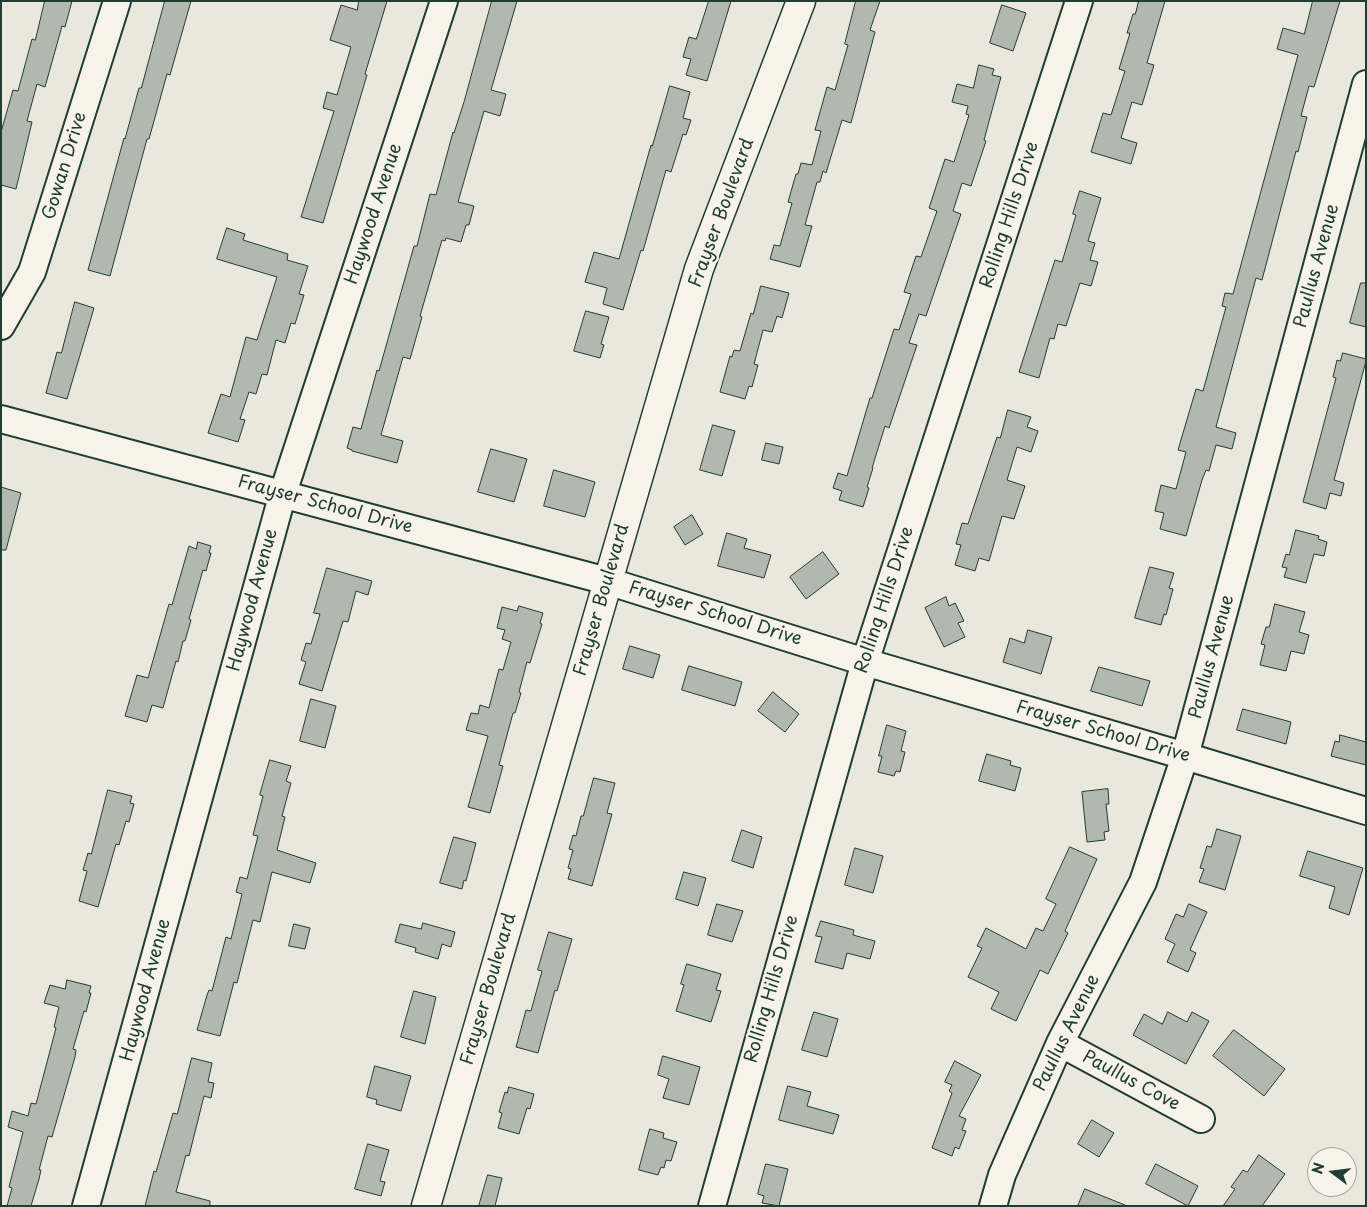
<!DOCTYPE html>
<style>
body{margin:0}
#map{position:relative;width:1367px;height:1207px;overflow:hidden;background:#eae8dd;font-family:"Playpen Sans",sans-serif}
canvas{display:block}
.frame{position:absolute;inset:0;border:2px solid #1f3d34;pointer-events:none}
.north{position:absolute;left:1307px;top:1147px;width:50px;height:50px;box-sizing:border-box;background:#f7f3e8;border:1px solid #a1aaa0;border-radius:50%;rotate:285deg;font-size:14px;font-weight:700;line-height:20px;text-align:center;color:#1f3d34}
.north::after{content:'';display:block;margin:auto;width:18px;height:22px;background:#1f3d34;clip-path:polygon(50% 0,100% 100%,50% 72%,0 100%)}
</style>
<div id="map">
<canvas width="1367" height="1207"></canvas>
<div class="frame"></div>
<div class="north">N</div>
</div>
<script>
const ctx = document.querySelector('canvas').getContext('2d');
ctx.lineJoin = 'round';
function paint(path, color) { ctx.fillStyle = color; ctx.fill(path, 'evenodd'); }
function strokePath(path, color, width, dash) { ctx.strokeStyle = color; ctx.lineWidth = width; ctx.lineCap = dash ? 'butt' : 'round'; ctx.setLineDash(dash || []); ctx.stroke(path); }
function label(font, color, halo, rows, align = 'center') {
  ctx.font = font + ' "Playpen Sans",sans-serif'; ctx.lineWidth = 5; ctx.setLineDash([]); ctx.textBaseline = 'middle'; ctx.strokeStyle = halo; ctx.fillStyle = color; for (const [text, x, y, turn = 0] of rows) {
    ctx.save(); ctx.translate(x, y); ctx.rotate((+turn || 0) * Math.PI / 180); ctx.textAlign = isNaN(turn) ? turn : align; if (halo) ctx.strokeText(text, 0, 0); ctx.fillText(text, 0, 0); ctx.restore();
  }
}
const building = new Path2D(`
 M 45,1 L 72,1 L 65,27 L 62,26 L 45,87 L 37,84 L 27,121 L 32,122 L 16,189 L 1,185 L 1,132 L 13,90 L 18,91 L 32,39 L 35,40 Z
 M 165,1 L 191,1 L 170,75 L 167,74 L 149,139 L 147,139 L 110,276 L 88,270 L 124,138 L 125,139 L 139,88 L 141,88 Z
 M 359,1 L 387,1 L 365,74 L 367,75 L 323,223 L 301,217 L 334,111 L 323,108 L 327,92 L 337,95 L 351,47 L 330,40 L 341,5 L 357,10 Z
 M 492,1 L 517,1 L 491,90 L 506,94 L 500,116 L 484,111 L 458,202 L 474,206 L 469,225 L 466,225 L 461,242 L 446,238 L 445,241 L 442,240 L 420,316 L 422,317 L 410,359 L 403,357 L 381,435 L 403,441 L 397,463 L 352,451 L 352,450 L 347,448 L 353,427 L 361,429 L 377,370 L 379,371 L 414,246 L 417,246 L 430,194 L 436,195 L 453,132 L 454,133 L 464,102 Z
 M 709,1 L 731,1 L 707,81 L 686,75 L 691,59 L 683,57 L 689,37 L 696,39 Z
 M 856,1 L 880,1 L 870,30 L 875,32 L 851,123 L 842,120 L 826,173 L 823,171 L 820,182 L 817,182 L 805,225 L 812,226 L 800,267 L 770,259 L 774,245 L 780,246 L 792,203 L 788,202 L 796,174 L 798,174 L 801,163 L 812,165 L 821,131 L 815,130 L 827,87 L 835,90 L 848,45 L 845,44 Z
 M 1139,1 L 1165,1 L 1147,63 L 1154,65 L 1142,105 L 1132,102 L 1121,138 L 1137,143 L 1131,164 L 1091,152 L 1103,113 L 1111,115 L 1125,71 L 1119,69 L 1130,33 L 1127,33 L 1133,14 L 1135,14 Z
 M 1313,1 L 1340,1 L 1314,87 L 1309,86 L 1301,116 L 1307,117 L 1298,152 L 1296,151 L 1262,280 L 1256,278 L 1216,427 L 1236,433 L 1232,449 L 1216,445 L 1209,471 L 1206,470 L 1202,480 L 1186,536 L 1160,529 L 1164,513 L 1155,511 L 1161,485 L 1176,489 L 1186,452 L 1178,450 L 1196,389 L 1203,391 L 1226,307 L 1222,306 L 1225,293 L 1233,294 L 1298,55 L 1277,49 L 1283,28 L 1304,34 Z
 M 1002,5 L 1026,13 L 1013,51 L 990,43 Z
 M 979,65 L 994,69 L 992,75 L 1001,77 L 984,140 L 986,141 L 971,186 L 962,183 L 953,211 L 961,214 L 926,316 L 919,314 L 909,343 L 917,345 L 889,428 L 885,426 L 872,468 L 873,468 L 867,487 L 869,488 L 863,507 L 839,500 L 842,491 L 833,488 L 838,473 L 847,476 L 870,398 L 872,398 L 894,329 L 899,330 L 911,294 L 904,292 L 916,256 L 921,257 L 937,211 L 929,208 L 945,159 L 954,162 L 969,115 L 966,114 L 968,106 L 952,102 L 957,84 L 973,88 Z
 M 670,86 L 690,92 L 683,118 L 691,120 L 686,135 L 683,134 L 671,172 L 666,170 L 643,251 L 641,250 L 623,310 L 603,304 L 607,288 L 585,282 L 594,252 L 619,259 L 651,145 L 652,146 Z
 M 1080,191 L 1101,198 L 1088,241 L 1095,243 L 1090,260 L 1098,262 L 1091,286 L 1080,283 L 1066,326 L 1058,324 L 1054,339 L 1050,338 L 1039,378 L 1019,372 L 1055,260 L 1062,262 L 1076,215 L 1073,214 Z
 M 227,228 L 245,234 L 243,240 L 288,254 L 287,260 L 308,266 L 299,294 L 304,295 L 295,324 L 291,323 L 285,343 L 276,340 L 267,375 L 262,374 L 256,394 L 249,392 L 240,419 L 245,420 L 238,442 L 208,433 L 221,394 L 230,397 L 246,337 L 257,340 L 277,277 L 217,259 Z
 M 1361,283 L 1366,283 L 1366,327 L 1350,323 Z
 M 761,286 L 789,293 L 782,318 L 777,316 L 772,332 L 763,330 L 754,364 L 758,365 L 752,387 L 749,386 L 745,399 L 720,392 L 730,356 L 732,357 L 734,350 L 740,351 L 751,313 L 753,314 Z
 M 75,302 L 94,308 L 67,399 L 46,393 L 57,352 L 61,353 Z
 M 586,311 L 609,317 L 601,344 L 604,345 L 600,358 L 574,351 Z
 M 1343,353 L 1366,359 L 1366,361 L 1334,480 L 1344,483 L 1341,496 L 1330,493 L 1326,509 L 1303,502 L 1336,378 L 1333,377 L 1337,360 L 1340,361 Z
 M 1008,410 L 1031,417 L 1027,427 L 1038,431 L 1031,452 L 1017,447 L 1007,480 L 1025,486 L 1014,519 L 1002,516 L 989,561 L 979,558 L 975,571 L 955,565 L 961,545 L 956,544 L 962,523 L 968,524 L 997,437 L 1000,438 Z
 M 713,425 L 735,431 L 722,476 L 700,470 Z
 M 766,443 L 783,447 L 779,464 L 762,460 Z
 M 491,449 L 527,459 L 514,502 L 478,492 Z
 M 554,470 L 595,482 L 585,517 L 544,506 Z
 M 1,487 L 21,493 L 6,550 L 1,550 Z
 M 692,515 L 703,534 L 685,545 L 674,527 Z
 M 1296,530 L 1319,536 L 1318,539 L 1327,542 L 1324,556 L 1314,554 L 1306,583 L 1284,577 L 1287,568 L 1282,567 L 1286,554 L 1289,555 Z
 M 727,533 L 747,539 L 744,548 L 771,555 L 764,578 L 718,566 Z
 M 198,542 L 211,546 L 209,553 L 211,553 L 206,571 L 203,570 L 189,619 L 191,620 L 185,641 L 183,641 L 178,662 L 176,661 L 163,708 L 152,705 L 147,722 L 125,716 L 137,675 L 148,678 L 169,604 L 172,605 L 189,546 L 196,549 Z
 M 823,552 L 839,574 L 806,599 L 790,577 Z
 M 1150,567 L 1174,573 L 1169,588 L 1173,589 L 1166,615 L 1164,614 L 1161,625 L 1135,618 Z
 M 327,568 L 372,581 L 368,595 L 356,591 L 348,622 L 343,621 L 322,691 L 299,684 L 306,662 L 301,660 L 306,643 L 311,644 L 320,614 L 314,613 Z
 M 946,597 L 949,606 L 955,603 L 964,621 L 958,623 L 965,637 L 944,647 L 925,608 Z
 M 1275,604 L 1305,612 L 1299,632 L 1309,635 L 1304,654 L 1291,651 L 1286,671 L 1260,665 L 1265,645 L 1261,644 L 1266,627 L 1269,627 Z
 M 519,606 L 543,613 L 540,623 L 542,624 L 530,663 L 527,662 L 519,692 L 521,693 L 515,713 L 513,713 L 499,765 L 503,766 L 490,813 L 468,807 L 488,736 L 466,730 L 471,713 L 478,714 L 480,705 L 489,708 L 499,669 L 503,670 L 511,642 L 502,639 L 505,630 L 497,628 L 502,607 L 517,611 Z
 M 1028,630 L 1052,637 L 1041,674 L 1003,662 L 1010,638 L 1024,643 Z
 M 630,646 L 660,655 L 653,678 L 623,669 Z
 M 689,666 L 742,682 L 735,706 L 682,690 Z
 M 1099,667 L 1150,681 L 1142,706 L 1091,691 Z
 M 773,692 L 799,714 L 785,732 L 758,711 Z
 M 311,699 L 336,706 L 325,748 L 300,741 Z
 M 1243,709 L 1291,722 L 1286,744 L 1237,730 Z
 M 887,725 L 906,731 L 901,751 L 905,752 L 900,772 L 896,771 L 894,776 L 878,772 L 882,756 L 879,756 Z
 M 1340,735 L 1366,742 L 1366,765 L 1331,756 L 1335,741 L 1339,742 Z
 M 987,754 L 1011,761 L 1010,765 L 1021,768 L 1015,791 L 979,781 Z
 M 270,760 L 291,766 L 286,781 L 291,783 L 282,816 L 285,817 L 277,850 L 316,863 L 310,883 L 272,872 L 260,922 L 253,920 L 237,983 L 234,982 L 220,1036 L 197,1030 L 207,995 L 209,990 L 212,991 L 226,937 L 231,939 L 242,894 L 236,892 L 240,877 L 247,879 L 258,836 L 253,835 L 263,796 L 260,795 Z
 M 594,778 L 615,783 L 607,813 L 612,814 L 592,886 L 568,879 L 571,869 L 568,868 L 573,850 L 569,849 L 573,835 L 576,836 L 581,816 L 583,816 Z
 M 1108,789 L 1109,804 L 1106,804 L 1109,831 L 1104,832 L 1105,840 L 1087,842 L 1082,792 Z
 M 108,790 L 132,796 L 130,803 L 134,804 L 129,822 L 126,821 L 119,845 L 116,844 L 98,907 L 79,901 L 87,871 L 83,870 L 88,853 L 91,854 Z
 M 1217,829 L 1241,836 L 1225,890 L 1199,882 L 1204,869 L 1200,868 L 1207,846 L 1211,847 Z
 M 742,830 L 762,837 L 753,868 L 732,861 Z
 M 454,837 L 476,843 L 466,881 L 464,880 L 462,889 L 440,883 Z
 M 1070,847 L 1097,859 L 1065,931 L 1068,933 L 1048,974 L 1040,970 L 1016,1021 L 991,1009 L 999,992 L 968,977 L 982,948 L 977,946 L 986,928 L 1026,949 L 1036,928 L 1043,931 L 1056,904 L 1046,899 Z
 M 855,848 L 883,856 L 873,893 L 845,885 Z
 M 1308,851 L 1363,868 L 1349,915 L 1329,908 L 1335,887 L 1300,876 Z
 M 684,872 L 706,878 L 698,906 L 676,899 Z
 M 717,904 L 743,911 L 732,942 L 708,935 Z
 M 1189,904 L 1207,912 L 1190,950 L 1196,953 L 1188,972 L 1167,962 L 1175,944 L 1165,939 L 1176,914 L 1183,917 Z
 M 821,921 L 854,930 L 853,935 L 875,941 L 870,959 L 847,953 L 843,969 L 815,962 L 822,937 L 816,936 Z
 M 423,923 L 455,932 L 451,947 L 442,944 L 438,959 L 415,952 L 416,948 L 395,942 L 400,924 L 421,929 Z
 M 294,924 L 310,928 L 305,949 L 289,946 Z
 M 549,932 L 572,939 L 557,991 L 555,990 L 538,1053 L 516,1047 L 526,1010 L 531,1011 L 542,971 L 538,970 Z
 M 687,964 L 721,974 L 716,990 L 721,991 L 711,1022 L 676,1011 L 684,985 L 681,984 Z
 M 67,980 L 91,986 L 89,993 L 91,993 L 86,1012 L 84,1011 L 73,1049 L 76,1050 L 75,1057 L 52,1137 L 48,1136 L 39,1170 L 41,1170 L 39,1179 L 31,1206 L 7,1206 L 12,1188 L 9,1187 L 23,1132 L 8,1127 L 12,1111 L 28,1116 L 31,1103 L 36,1104 L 56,1028 L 54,1027 L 59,1007 L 44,1003 L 50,985 L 65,989 Z
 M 414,991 L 436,997 L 425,1044 L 401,1037 Z
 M 814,1012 L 838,1019 L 827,1057 L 802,1050 Z
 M 1168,1012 L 1187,1022 L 1192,1012 L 1209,1021 L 1186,1064 L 1133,1035 L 1144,1014 L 1162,1024 Z
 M 1234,1030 L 1285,1069 L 1264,1096 L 1213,1056 Z
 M 663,1056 L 700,1067 L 689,1105 L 663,1098 L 669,1079 L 658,1075 Z
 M 192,1058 L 212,1063 L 208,1082 L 214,1083 L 211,1098 L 204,1096 L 189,1156 L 186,1155 L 176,1192 L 210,1201 L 210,1206 L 145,1206 L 154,1171 L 156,1172 L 173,1113 L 177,1114 Z
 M 955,1061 L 981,1075 L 959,1116 L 966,1119 L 962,1130 L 966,1131 L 959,1149 L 955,1147 L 952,1156 L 932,1148 L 952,1093 L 949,1091 L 952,1085 L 945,1082 Z
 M 375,1066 L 411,1076 L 401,1111 L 376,1104 L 377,1100 L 367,1097 Z
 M 788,1086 L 811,1092 L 807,1106 L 839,1115 L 833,1134 L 779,1120 Z
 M 509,1087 L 534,1094 L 530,1109 L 527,1108 L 519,1134 L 498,1128 L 502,1113 L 499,1112 L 505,1092 L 507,1093 Z
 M 1092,1120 L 1114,1133 L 1099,1157 L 1078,1144 Z
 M 650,1129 L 664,1133 L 663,1138 L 677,1142 L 671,1161 L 666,1160 L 664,1168 L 661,1167 L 658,1175 L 639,1170 Z
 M 368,1144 L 389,1150 L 380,1181 L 385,1182 L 381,1196 L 355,1189 Z
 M 1259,1155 L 1285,1174 L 1262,1206 L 1223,1206 L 1235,1189 L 1231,1187 L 1243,1170 L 1247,1172 Z
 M 766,1164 L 788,1169 L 779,1206 L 762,1203 L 764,1196 L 758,1194 Z
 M 1156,1164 L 1198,1186 L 1188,1206 L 1146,1184 Z
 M 488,1175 L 502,1178 L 495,1206 L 479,1206 Z
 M 1085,1189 L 1125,1205 L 1125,1206 L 1078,1206 Z`);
paint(building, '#b2b8ae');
strokePath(building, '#1f3d34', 1);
const minor = new Path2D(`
 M 1,326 L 32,272 L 117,1
 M 1,419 L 607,581 L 865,662 L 1185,756 L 1366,811
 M 1060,1043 L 1201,1119
 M 86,1206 L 283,493 L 444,1
 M 712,1206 L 865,662 L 1079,1
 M 993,1206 L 1002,1175 L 1060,1043 L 1143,882 L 1185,756 L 1366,84`);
const major = new Path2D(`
 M 426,1206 L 699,269 L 801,1`);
strokePath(minor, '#1f3d34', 30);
strokePath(major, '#1f3d34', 31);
strokePath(minor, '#f7f3e8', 26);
strokePath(major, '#f7f3e8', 28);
label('18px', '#1f3d34', '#f7f3e8', [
 ["Gowan Drive",65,166,-73],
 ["Frayser Boulevard",722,213,-70],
 ["Haywood Avenue",374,214,-72],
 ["Rolling Hills Drive",1010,215,-72],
 ["Paullus Avenue",1317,266,-75],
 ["Frayser School Drive",325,505,15],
 ["Haywood Avenue",253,600,-75],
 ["Frayser Boulevard",602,600,-74],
 ["Rolling Hills Drive",885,600,-72],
 ["Frayser School Drive",715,614,17],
 ["Paullus Avenue",1212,657,-75],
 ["Frayser School Drive",1103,732,16],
 ["Frayser Boulevard",489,989,-74],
 ["Rolling Hills Drive",772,989,-74],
 ["Haywood Avenue",146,990,-75],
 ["Paullus Avenue",1067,1033,-64],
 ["Paullus Cove",1131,1081,28]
]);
</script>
